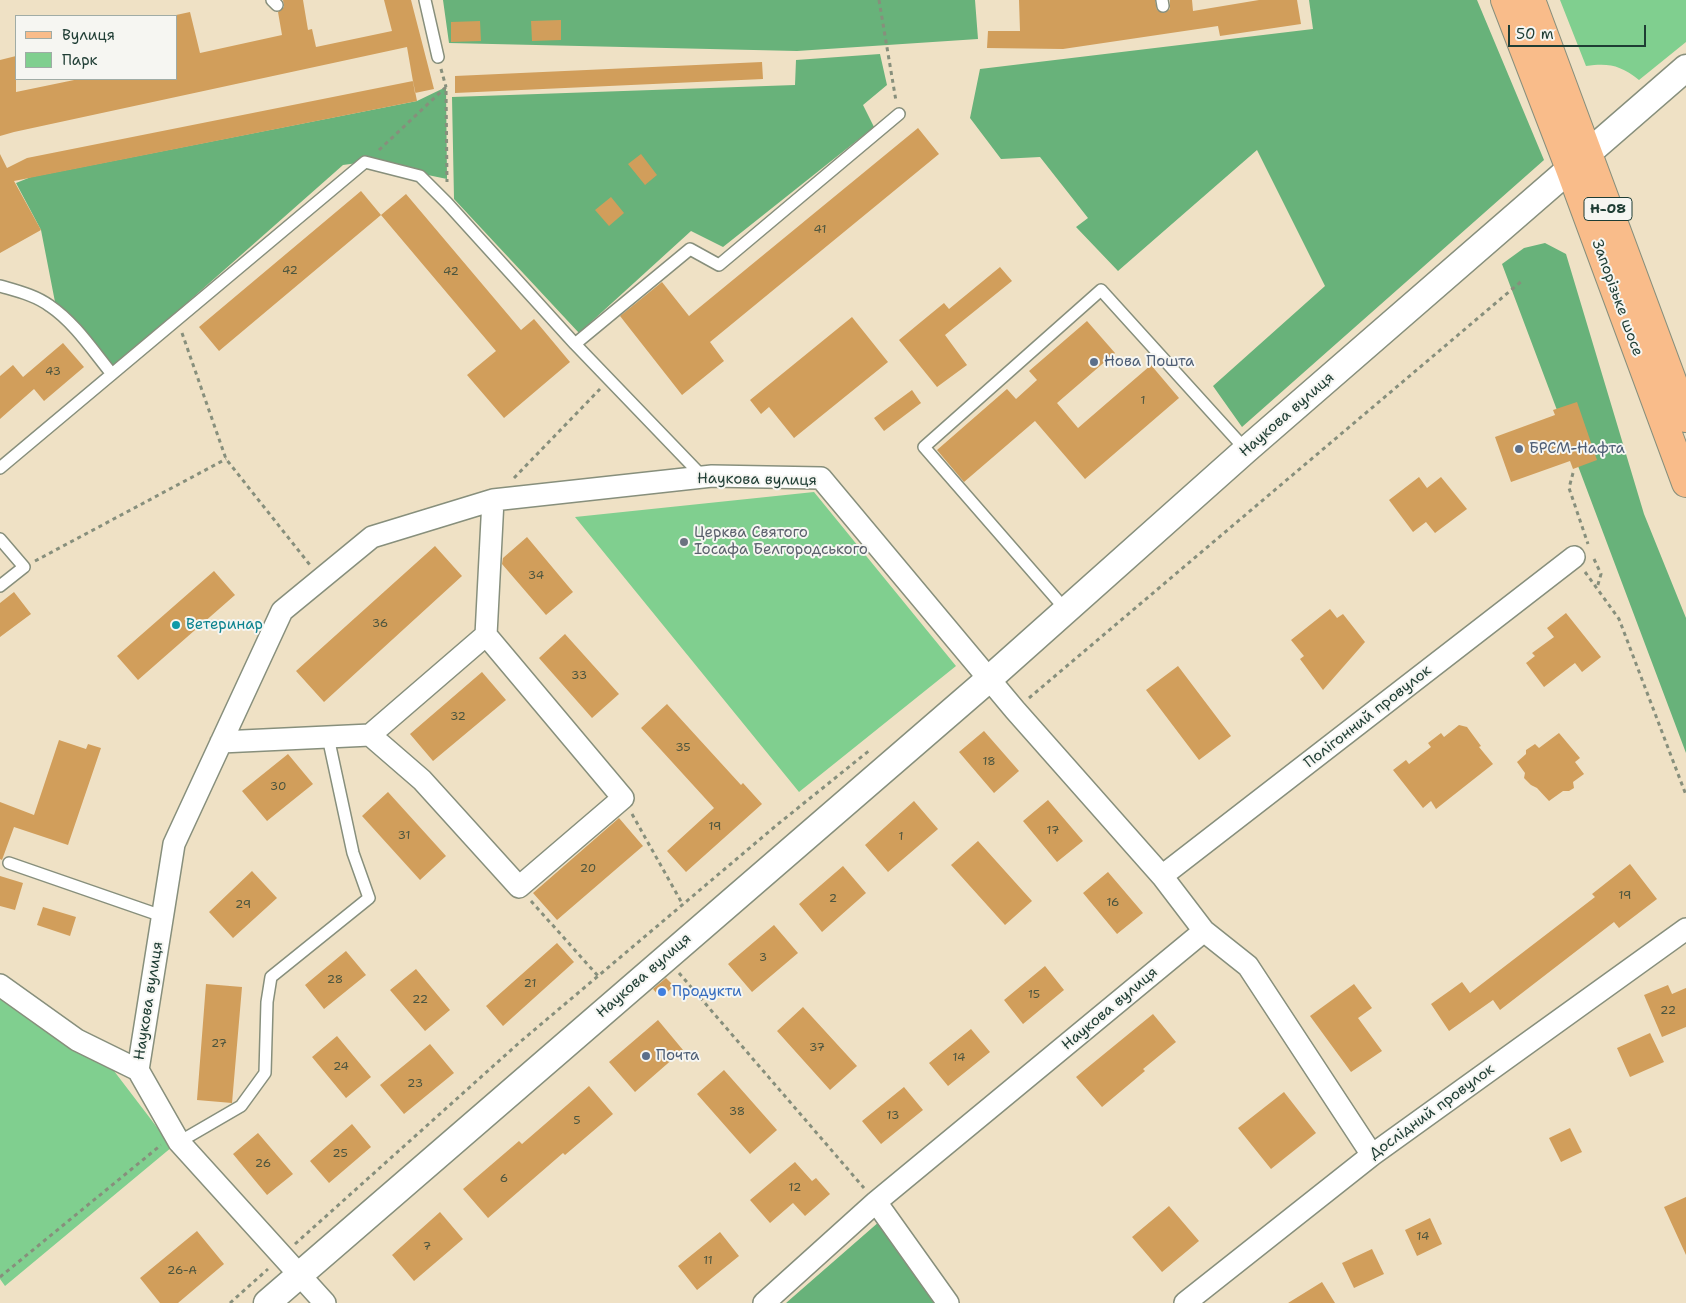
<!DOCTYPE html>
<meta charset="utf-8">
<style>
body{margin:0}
#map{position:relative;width:1686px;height:1303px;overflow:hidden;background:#efe1c5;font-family:"Shantell Sans",sans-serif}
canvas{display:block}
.legend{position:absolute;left:15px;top:15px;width:162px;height:65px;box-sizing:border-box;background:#f6f6f2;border:1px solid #a0aca6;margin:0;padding:6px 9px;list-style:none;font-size:15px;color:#1f3d34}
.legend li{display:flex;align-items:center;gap:10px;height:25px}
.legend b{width:25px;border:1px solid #a0aca6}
.scale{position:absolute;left:1508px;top:25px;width:138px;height:22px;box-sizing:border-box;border:2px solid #1f3d34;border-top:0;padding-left:6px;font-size:15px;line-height:18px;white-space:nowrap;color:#1f3d34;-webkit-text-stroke:4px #f6f6f2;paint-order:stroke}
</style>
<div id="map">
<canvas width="1686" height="1303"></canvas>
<ul class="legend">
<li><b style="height:6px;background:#f9bc8a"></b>Вулиця</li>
<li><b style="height:14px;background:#80cf8f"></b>Парк</li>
</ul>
<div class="scale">50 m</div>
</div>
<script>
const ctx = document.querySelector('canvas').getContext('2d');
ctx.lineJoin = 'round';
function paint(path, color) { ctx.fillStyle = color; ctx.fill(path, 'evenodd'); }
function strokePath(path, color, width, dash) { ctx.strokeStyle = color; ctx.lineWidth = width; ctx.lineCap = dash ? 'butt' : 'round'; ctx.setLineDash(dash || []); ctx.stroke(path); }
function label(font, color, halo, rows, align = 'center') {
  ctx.font = font + ' "Shantell Sans",sans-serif'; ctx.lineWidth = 4; ctx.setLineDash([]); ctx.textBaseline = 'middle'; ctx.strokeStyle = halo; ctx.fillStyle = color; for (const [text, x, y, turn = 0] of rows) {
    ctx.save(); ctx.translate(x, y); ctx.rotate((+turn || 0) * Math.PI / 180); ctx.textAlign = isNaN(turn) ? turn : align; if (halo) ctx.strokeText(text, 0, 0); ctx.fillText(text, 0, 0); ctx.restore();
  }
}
paint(new Path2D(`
 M 1560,0 L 1686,0 L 1686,42 L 1639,80 C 1620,65 1609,63 1586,66 Z
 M 814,492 L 956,666 L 799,792 L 575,517 Z
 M 0,993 L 111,1067 L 172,1147 L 5,1286 L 0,1279 Z`), '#80cf8f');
paint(new Path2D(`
 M 443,0 L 975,0 L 978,39 L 797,51 L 449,43 Z
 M 1309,0 L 1477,0 L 1544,160 L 1242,427 L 1213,386 L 1325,286 L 1257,150 L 1118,271 L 1076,227 L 1088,218 L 1040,157 L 1001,159 L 970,118 L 980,69 L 1313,29 Z
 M 880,54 L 887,85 L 863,105 L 874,127 L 723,247 L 691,231 L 579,333 L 454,199 L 452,97 L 795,85 L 796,60 Z
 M 446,87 L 447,179 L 365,162 L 343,165 L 112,369 L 72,319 L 55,302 L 41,230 L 16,183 L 31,177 L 417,101 Z
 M 1545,243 L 1566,254 L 1644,514 L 1686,618 L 1686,753 L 1502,264 L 1524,248 Z
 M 880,1221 L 939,1303 L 786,1303 Z`), '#68b27a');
paint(new Path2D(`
 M 283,0 L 303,0 L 308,30 L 312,29 L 316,47 L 392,31 L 384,0 L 411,0 L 434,89 L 415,93 L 407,47 L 14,132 L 0,136 L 0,60 L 16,56 L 16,92 L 79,79 L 176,79 L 176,15 L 190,12 L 200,53 L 282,35 L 278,12 L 284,7 Z
 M 1019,0 L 1155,0 L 1157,10 L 1164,13 L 1170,9 L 1170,0 L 1192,0 L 1193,11 L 1259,0 L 1297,0 L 1301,24 L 1220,36 L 1218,26 L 1063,49 L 987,48 L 988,31 L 1020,31 Z
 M 561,20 L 561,40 L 532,41 L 531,21 Z
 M 480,21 L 481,41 L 451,42 L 451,22 Z
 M 762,62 L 763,79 L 455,93 L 455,76 Z
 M 413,81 L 417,101 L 14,181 L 41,230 L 0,253 L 0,154 L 7,168 L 27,158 Z
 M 918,128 L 939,154 L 710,342 L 724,361 L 682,395 L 620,316 L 662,282 L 689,316 Z
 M 641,154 L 657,175 L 645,185 L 628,164 Z
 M 361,191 L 381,215 L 219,351 L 199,327 Z
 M 406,194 L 521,330 L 534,319 L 570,362 L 504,418 L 467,375 L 496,351 L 381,215 Z
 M 611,197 L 624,213 L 609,226 L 595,210 Z
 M 1000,267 L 1012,281 L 945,335 L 967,365 L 937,387 L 899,340 L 944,303 L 949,309 Z
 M 852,317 L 888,362 L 794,438 L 769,407 L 761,414 L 750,400 Z
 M 1087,321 L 1115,353 L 1057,403 L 1078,428 L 1151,365 L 1179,398 L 1085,479 L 1035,421 L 964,482 L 937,450 L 1007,389 L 1016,399 L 1037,380 L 1029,371 Z
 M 63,343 L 84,367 L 44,401 L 34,389 L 0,419 L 0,376 L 13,365 L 23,377 Z
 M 912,390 L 921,403 L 884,431 L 874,418 Z
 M 1577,402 L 1597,460 L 1573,469 L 1570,461 L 1511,482 L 1495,437 L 1555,415 L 1553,410 Z
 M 1419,477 L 1427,488 L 1441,477 L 1467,509 L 1435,533 L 1426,522 L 1413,532 L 1389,500 Z
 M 527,537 L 573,592 L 546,615 L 502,564 L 503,558 Z
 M 435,546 L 462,576 L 324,702 L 296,671 Z
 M 214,571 L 235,595 L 138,680 L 117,656 Z
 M 14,592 L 31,614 L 0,637 L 0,603 Z
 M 1330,609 L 1337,618 L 1343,614 L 1365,642 L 1323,690 L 1300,659 L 1304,656 L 1291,640 Z
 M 1566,613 L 1601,657 L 1582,672 L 1575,663 L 1544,687 L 1526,663 L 1535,656 L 1532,653 L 1554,637 L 1547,628 Z
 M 565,634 L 619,694 L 592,718 L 539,658 Z
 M 1178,666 L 1231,736 L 1199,760 L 1146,690 Z
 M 482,672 L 506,700 L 433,761 L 410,734 Z
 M 667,704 L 741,785 L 743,783 L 762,804 L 686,872 L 667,851 L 714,808 L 641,728 Z
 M 1459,725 L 1467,727 L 1481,746 L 1479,747 L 1493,764 L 1436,809 L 1431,801 L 1423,808 L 1393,770 L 1406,760 L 1409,764 L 1431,747 L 1428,743 L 1441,733 L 1444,737 Z
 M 984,731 L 1019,771 L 994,793 L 959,752 Z
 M 1559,733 L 1580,758 L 1575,762 L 1584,774 L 1573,782 L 1574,788 L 1569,791 L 1563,791 L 1549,801 L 1537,788 L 1531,785 L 1524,778 L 1525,773 L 1517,762 L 1526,754 L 1526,750 L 1535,744 L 1539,748 Z
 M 59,740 L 86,749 L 88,744 L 101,748 L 68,845 L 14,827 L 2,860 L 0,859 L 0,802 L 34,815 Z
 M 288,754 L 313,784 L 267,821 L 242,791 Z
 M 388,792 L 446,856 L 420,880 L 362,816 Z
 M 1048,800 L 1083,841 L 1057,862 L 1023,821 Z
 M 914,801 L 938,829 L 888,872 L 865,845 Z
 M 619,818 L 643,846 L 557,920 L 533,893 Z
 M 978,841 L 1032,901 L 1005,925 L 951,865 Z
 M 1630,864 L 1657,899 L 1619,928 L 1614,922 L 1500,1010 L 1493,1000 L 1449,1031 L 1431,1004 L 1462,982 L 1470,993 L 1595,897 L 1592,894 Z
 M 843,866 L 866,893 L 822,932 L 799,904 Z
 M 252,871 L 277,898 L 233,938 L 209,912 Z
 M 1108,872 L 1143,913 L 1117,934 L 1083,893 Z
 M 0,876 L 23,883 L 15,910 L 0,906 Z
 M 43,907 L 76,917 L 70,936 L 37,925 Z
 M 774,925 L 798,953 L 752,992 L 728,964 Z
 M 557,943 L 574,962 L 503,1026 L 486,1006 Z
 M 346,951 L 366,975 L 324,1009 L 305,985 Z
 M 1045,966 L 1064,990 L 1023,1024 L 1004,1000 Z
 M 416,969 L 450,1010 L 425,1031 L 390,990 Z
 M 666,978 L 674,986 L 661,998 L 653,989 Z
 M 206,984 L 242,987 L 232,1103 L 197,1100 Z
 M 1354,984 L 1372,1008 L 1358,1018 L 1382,1051 L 1351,1072 L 1310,1016 Z
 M 1668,985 L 1672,994 L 1686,988 L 1686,1027 L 1662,1037 L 1644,995 Z
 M 803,1007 L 857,1066 L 830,1090 L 777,1031 Z
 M 1153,1014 L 1176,1042 L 1143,1069 L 1145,1071 L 1102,1107 L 1076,1077 Z
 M 658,1020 L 683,1050 L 635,1092 L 609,1062 Z
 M 971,1029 L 990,1052 L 948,1086 L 929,1063 Z
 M 1650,1033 L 1664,1062 L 1630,1077 L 1617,1048 Z
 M 337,1036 L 371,1077 L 346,1098 L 312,1057 Z
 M 430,1044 L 454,1073 L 404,1114 L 380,1085 Z
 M 724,1070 L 777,1130 L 750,1154 L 697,1094 Z
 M 589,1086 L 613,1114 L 565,1155 L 563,1153 L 488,1218 L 463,1189 L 519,1141 L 522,1144 Z
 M 904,1087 L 923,1110 L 881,1144 L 862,1121 Z
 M 1284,1092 L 1316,1133 L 1271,1169 L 1238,1128 Z
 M 352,1124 L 371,1147 L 329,1183 L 310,1161 Z
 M 1570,1128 L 1582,1152 L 1561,1162 L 1549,1138 Z
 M 258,1133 L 293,1174 L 267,1195 L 233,1154 Z
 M 795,1162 L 812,1181 L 816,1178 L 830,1194 L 805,1216 L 793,1203 L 770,1223 L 750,1200 Z
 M 1686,1197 L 1686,1255 L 1664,1207 Z
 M 1169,1206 L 1199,1241 L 1162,1272 L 1132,1237 Z
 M 440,1212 L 463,1239 L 414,1281 L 392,1255 Z
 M 1430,1218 L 1442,1244 L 1417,1256 L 1405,1230 Z
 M 197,1231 L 224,1264 L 178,1303 L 160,1303 L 140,1278 Z
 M 720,1232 L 739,1256 L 697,1290 L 678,1266 Z
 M 1372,1249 L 1384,1274 L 1354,1288 L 1342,1263 Z
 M 1322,1282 L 1335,1303 L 1288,1303 Z`), '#d19e5b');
const service = new Path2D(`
 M 272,0 L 277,5
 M 425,0 L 438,57
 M 1162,0 L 1163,6
 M 0,286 C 17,291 35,295 50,306 C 75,323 93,351 112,374
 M 575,344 L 690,249 L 719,265 L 899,114
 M 0,468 L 365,162 L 420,176 L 447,203 L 575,344 L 703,477
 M 0,539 L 24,567 L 0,586
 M 1066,610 L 924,447 L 1101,290 L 1246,450
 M 9,863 L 162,916
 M 179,1142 L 241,1106 L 265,1073 L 267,1002 L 271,977 L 369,898 L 353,853 L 328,737`);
const minor = new Path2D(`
 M 370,735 L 486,635 L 493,500
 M 221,742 L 370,735 L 422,780 L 519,887 L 623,798 L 486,635
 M 1162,876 L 1574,557
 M 1204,931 L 1248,966 L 1372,1155
 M 0,985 L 77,1040 L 138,1070
 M 876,1202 L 948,1303
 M 325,1303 L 179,1142 L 138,1070 L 174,844 L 282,611 L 372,537 L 493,500 L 712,476 L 821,478 L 1015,710 L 1162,876 L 1204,931 L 876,1202 L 764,1303
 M 1185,1303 L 1372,1155 L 1686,929`);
const tertiary = new Path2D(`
 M 267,1303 L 989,679 L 1246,450 L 1686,68`);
const primary = new Path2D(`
 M 1505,0 L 1570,169 L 1686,483
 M 1531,0 L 1686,418`);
strokePath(service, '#878f7c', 14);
strokePath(minor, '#878f7c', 24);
strokePath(tertiary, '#878f7c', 29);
strokePath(primary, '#878f7c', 30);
strokePath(new Path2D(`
 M 879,0 L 896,101
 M 441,69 L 446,87
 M 379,150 L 446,87 L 447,182
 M 182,333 L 226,459 L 310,565
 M 1573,473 L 1569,488 L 1588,544
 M 514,478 L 600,389
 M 1594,559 L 1601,574 L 1597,588
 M 35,561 L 226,459
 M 1585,572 L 1619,619 L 1686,795
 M 1029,698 L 1523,280
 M 632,814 L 683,905
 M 531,901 L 598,976
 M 679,973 L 864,1188
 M 295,1244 L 520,1042 L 778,824 L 870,750
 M 0,1277 L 161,1145
 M 230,1303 L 268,1269`), '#878f7c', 3, [4, 4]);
strokePath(service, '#fff', 11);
strokePath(minor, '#fff', 21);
strokePath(tertiary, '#fff', 26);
strokePath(primary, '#f9bc8a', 28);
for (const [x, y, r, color] of [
 [1094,362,5,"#5c6f8a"],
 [1519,449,5,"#5c6f8a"],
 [684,542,5,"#6b7280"],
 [176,625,5,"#0f9aa8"],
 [662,992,5,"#3f7fe0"],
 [646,1056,5,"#5c6f8a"]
]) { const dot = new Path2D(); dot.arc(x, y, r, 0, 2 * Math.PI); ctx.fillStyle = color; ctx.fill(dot); strokePath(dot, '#f6f6f2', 2); }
label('12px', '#4c553e', null, [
 ["41",820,230],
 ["42",290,271],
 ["42",451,272],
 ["43",53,372],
 ["1",1143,401],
 ["34",536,576],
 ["36",380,624],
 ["33",579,676],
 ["32",458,717],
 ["35",683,748],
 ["18",989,762],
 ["30",278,787],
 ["19",715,827],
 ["17",1053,831],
 ["31",404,836],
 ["1",901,837],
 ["20",588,869],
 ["19",1625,896],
 ["2",833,899],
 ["16",1113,903],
 ["29",243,905],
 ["3",763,958],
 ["28",335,980],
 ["21",530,984],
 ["15",1034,995],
 ["22",420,1000],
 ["22",1668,1011],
 ["27",219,1044],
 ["37",817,1048],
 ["14",959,1058],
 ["24",341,1067],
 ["23",415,1084],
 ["38",737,1112],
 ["13",893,1116],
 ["5",577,1121],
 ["25",340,1154],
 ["26",263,1164],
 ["6",504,1179],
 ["12",795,1188],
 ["14",1423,1237],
 ["7",427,1247],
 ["11",708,1261],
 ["26-А",182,1271]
]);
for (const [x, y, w] of [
 [1608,209,48]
]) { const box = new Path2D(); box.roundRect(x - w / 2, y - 11.5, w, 23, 4); ctx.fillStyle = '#f6f6f2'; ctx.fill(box); strokePath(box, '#1f3d34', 1); }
label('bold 14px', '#1f3d34', null, [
 ["Н-08",1608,209]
]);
label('15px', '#1f3d34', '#f6f6f2', [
 ["Запорізьке шосе",1617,298,70],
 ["Наукова вулиця",1287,415,-41],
 ["Наукова вулиця",757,480,1],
 ["Полігонний провулок",1368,717,-38],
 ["Наукова вулиця",644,976,-41],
 ["Наукова вулиця",149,1001,-81],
 ["Наукова вулиця",1110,1009,-40],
 ["Дослідний провулок",1432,1112,-36]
]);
label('15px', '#4e5e75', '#f6f6f2', [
 ["Нова Пошта",1104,362],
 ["БРСМ-Нафта",1529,449],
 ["Почта",656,1056]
], 'left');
label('15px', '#5b616d', '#f6f6f2', [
 ["Церква Святого",694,533],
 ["Іосафа Белгородського",694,550]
], 'left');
label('15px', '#0d838f', '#f6f6f2', [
 ["Ветеринар",186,625]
], 'left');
label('15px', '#366cbe', '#f6f6f2', [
 ["Продукти",672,992]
], 'left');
</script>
